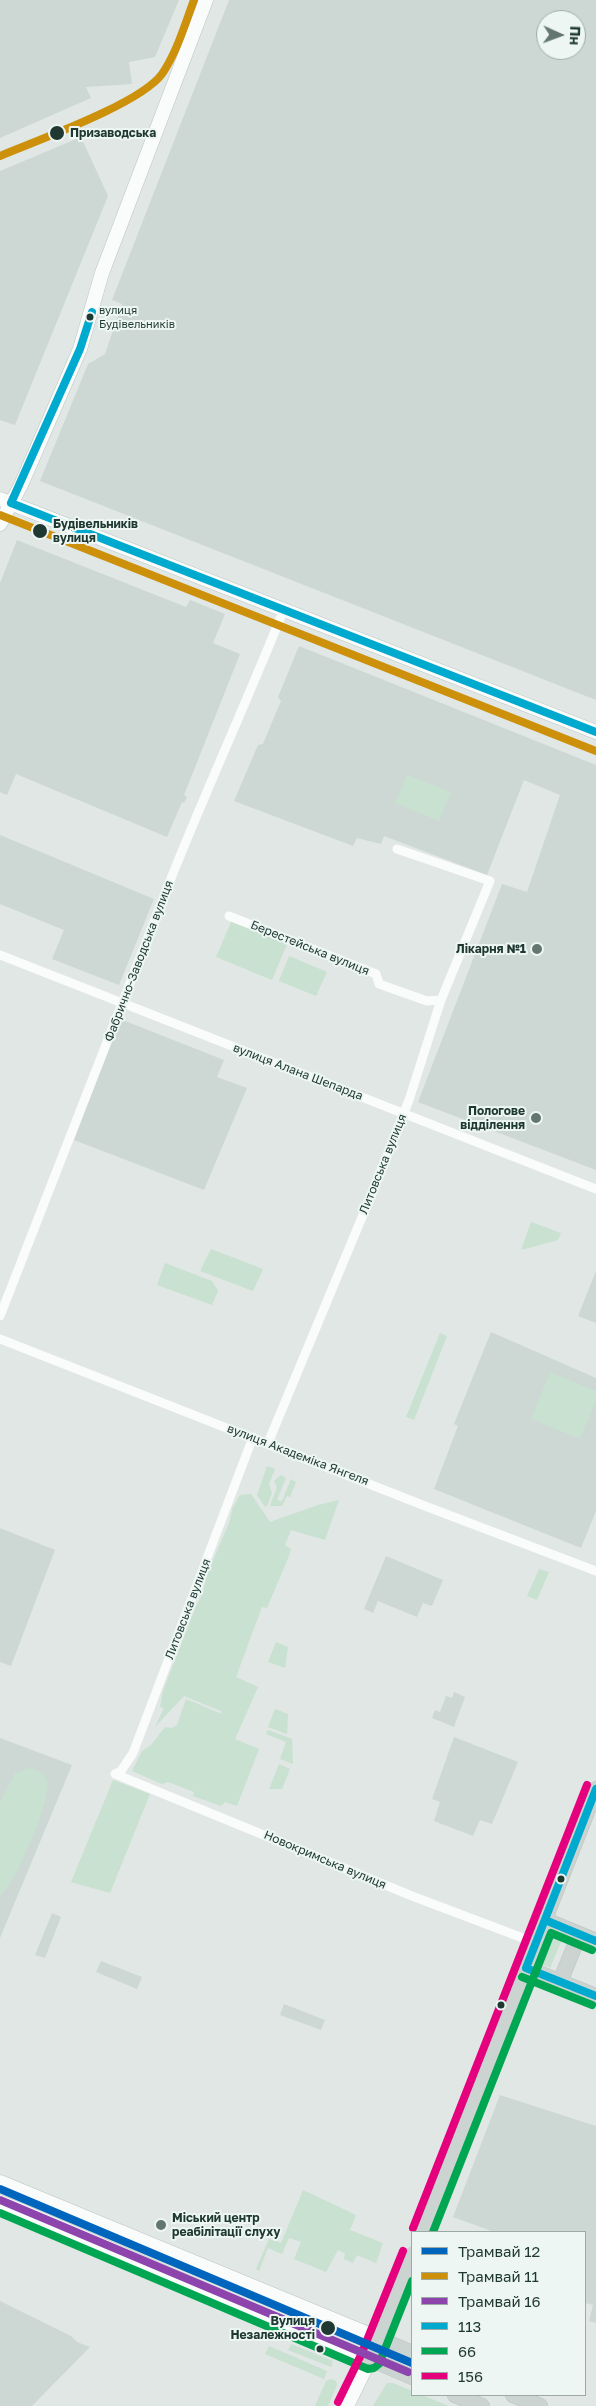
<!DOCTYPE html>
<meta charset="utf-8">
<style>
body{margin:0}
#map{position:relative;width:596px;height:2406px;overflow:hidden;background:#e0e7e4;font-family:"Golos Text",sans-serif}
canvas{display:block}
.legend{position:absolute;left:411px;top:2231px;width:175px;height:165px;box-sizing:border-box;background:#edf6f2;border:1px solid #9baaa5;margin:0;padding:6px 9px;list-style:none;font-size:15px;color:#1f3932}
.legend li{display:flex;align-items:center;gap:10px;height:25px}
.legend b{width:25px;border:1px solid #9baaa5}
.north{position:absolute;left:536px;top:10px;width:50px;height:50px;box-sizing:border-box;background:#edf6f2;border:1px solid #9baaa5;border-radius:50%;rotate:92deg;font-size:14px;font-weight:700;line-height:20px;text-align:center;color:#1f3932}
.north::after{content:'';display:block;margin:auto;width:18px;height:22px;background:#637670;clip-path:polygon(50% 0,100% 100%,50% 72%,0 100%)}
</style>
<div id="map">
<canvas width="596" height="2406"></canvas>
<ul class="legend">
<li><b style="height:6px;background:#0065bd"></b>Трамвай 12</li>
<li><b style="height:6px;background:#cc900a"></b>Трамвай 11</li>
<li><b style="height:6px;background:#8e44ad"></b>Трамвай 16</li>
<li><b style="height:6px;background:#00a9ce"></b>113</li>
<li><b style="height:6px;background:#00a651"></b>66</li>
<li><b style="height:6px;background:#e5007d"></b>156</li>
</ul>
<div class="north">Пн</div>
</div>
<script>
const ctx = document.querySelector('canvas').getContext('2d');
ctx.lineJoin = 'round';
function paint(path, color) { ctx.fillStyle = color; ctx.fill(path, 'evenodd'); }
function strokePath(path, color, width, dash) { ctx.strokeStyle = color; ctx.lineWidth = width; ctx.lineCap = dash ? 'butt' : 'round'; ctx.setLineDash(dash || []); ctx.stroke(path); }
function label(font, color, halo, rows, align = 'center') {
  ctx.font = font + ' "Golos Text",sans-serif'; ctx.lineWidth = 4; ctx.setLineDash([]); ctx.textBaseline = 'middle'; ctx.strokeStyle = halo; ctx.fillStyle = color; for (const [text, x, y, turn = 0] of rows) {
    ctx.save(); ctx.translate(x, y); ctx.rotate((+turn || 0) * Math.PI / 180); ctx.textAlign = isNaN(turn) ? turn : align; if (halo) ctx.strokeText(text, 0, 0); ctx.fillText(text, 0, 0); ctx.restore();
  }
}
paint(new Path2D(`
 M 0,0 L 179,0 L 155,57 L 129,62 L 132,84 L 86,87 L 91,98 L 0,138 Z
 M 229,0 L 596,0 L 596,700 L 40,481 L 88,364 L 105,354 L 122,304 L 112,300 ZM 546,20 L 576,20 L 576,50 L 546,50 Z
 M 81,137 L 108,196 L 15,425 L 0,420 L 0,171 Z
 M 17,540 L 186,607 L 190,600 L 225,614 L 213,643 L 240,654 L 184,795 L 187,797 L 184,803 L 182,802 L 167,837 L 16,774 L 7,795 L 0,792 L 0,583 Z
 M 299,646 L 596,765 L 596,1170 L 418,1102 L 502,884 L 527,892 L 560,795 L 524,780 L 487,875 L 384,836 L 381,844 L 357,838 L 353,846 L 234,801 L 258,745 L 263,744 L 277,710 L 281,701 L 278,697 Z
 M 0,835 L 154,899 L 119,985 L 52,959 L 64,930 L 0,904 Z
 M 120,1019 L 224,1060 L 217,1077 L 247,1088 L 204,1190 L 74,1140 Z
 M 596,1271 L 596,1323 L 578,1316 Z
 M 491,1332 L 596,1378 L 596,1511 L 581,1548 L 434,1489 L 458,1426 L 454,1424 Z
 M 0,1528 L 55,1550 L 11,1666 L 0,1662 Z
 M 386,1556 L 443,1580 L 432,1606 L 423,1603 L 417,1617 L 378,1601 L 373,1613 L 364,1609 Z
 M 454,1692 L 465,1697 L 454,1727 L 432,1718 L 435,1710 L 440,1712 L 446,1696 L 452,1698 Z
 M 454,1737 L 518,1762 L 492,1824 L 480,1820 L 473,1836 L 434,1821 L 440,1802 L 432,1799 Z
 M 0,1738 L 72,1765 L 0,1938 Z
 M 52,1913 L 61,1917 L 45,1958 L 35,1955 Z
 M 101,1961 L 142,1977 L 137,1989 L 96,1972 Z
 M 284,2004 L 325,2020 L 321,2030 L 280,2015 Z
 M 500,2095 L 596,2126 L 596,2323 L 589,2321 L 593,2305 L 585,2303 L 585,2232 L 494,2232 L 453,2217 Z
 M 0,2301 L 71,2336 L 77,2342 L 90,2347 L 32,2406 L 0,2406 Z`), '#cdd8d4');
paint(new Path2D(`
 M 407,775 L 451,792 L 439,821 L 395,803 Z
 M 232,920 L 287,944 L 272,980 L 216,957 Z
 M 289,956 L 327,972 L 316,996 L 279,981 Z
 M 531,1222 L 561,1233 L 558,1240 L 521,1250 Z
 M 211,1249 L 263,1269 L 253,1291 L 200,1271 Z
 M 165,1263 L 212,1281 L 218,1291 L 212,1305 L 157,1285 Z
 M 440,1333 L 447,1336 L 414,1420 L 406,1417 Z
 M 550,1372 L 596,1391 L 596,1400 L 580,1439 L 531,1419 Z
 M 267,1466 L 275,1469 L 269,1484 L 272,1493 L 267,1506 L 265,1507 L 257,1495 Z
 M 281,1475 L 286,1478 L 277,1500 L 282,1501 L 291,1479 L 296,1482 L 290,1497 L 287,1496 L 282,1506 L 270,1506 L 277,1487 L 274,1481 Z
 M 251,1494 L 270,1522 L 318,1505 L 339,1500 L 325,1540 L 291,1530 L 285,1545 L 291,1549 L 289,1556 L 267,1608 L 262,1607 L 236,1677 L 258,1687 L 235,1739 L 259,1749 L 237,1806 L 225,1802 L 221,1806 L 193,1796 L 194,1792 L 168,1782 L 162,1784 L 132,1771 L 142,1751 L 151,1745 L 165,1727 L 172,1728 L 177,1725 L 186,1699 L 222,1714 L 221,1711 L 184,1696 L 155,1727 L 164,1708 L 160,1707 L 163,1691 L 196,1606 L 203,1594 L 206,1577 L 229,1523 L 233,1507 L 240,1495 Z
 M 539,1569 L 549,1572 L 537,1600 L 527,1596 Z
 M 276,1642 L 288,1647 L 285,1668 L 268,1662 Z
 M 275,1709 L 288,1714 L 287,1734 L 268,1727 Z
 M 268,1730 L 292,1739 L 293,1764 L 280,1759 L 286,1742 L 266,1734 Z
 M 279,1764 L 290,1769 L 282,1789 L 269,1789 Z
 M 29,1768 C 37,1769 44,1772 47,1780 C 53,1797 15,1885 0,1896 L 0,1802 L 15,1773 Z
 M 113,1780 L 150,1794 L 110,1893 L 71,1882 Z
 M 551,1932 L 563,1937 L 550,1968 L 538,1963 Z
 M 303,2190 L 356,2215 L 350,2230 L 383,2243 L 376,2263 L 357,2255 L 353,2263 L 344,2259 L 345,2253 L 338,2250 L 326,2272 L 294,2259 L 301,2242 L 289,2238 L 282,2254 L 268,2248 L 259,2271 L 256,2269 L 269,2239 L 281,2243 Z
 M 291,2344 L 333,2361 L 331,2367 L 288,2350 Z
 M 269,2346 L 327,2371 L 324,2379 L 265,2354 Z
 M 331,2379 L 336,2381 L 337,2385 L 328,2406 L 315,2406 L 326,2381 Z
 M 387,2383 L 393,2383 L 412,2391 L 412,2395 L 422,2395 L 449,2406 L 373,2406 Z`), '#c8e1d0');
const secondary = new Path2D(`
 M 0,499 L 596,732
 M 0,524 L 21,485 L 80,349 L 102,273 L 206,0
 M 0,2182 L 378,2338
 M 0,2202 C 124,2253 245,2310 370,2359 L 347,2406`);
const primary = new Path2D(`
 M 545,1920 L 596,1941
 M 526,1968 L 596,1996
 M 560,1982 L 579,1935
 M 422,2232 L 596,1789
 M 412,2255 L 370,2359 L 412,2377
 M 378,2338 L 412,2353
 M 455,2395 L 482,2406
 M 513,2395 L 540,2406`);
strokePath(secondary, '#bcc6c2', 15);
strokePath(primary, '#bac3c1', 16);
strokePath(new Path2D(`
 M 229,916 L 376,974 L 379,984 L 427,1001 L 441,1000
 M 0,955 L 596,1189
 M 0,1316 C 56,1174 110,1033 166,891 C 203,797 246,704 284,609
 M 0,1339 L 425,1506 L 596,1571
 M 268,1443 L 375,1186 L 409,1100 L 441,1000 L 490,881 L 397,849
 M 115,1774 L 412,1896 L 536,1943
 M 115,1774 L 121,1771 L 133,1753 L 253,1437`), '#fafbfb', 9);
strokePath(secondary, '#fafbfb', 14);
strokePath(primary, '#cbd4d1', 15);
strokePath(new Path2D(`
 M 11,503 L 596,732
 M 11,503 L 80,349 L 92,312
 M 596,1789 L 526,1968 L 596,1996
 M 545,1920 L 596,1941`), '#00a9ce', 8);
strokePath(new Path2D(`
 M 522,1977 L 592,2005
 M 0,2213 L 368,2369 L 374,2368 L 379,2364 L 412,2281
 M 433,2232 L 551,1933 L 592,1950`), '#00a651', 8);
strokePath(new Path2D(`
 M 413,2228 L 587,1785
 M 338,2402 L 361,2355 L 403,2251`), '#e5007d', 8);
strokePath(new Path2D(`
 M 0,2189 L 412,2363`), '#0065bd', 8);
strokePath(new Path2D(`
 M 0,156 C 38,140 140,104 162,74 C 177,52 185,24 194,0
 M 0,515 L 596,751`), '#cc900a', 8);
strokePath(new Path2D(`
 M 0,2200 L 408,2372`), '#8e44ad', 8);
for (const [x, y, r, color] of [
 [57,133,8,"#1f3932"],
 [90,317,4.5,"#1f3932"],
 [40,531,8,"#1f3932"],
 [537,949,6,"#637670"],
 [536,1118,6,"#637670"],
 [561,1879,4.5,"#1f3932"],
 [501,2005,4.5,"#1f3932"],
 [161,2225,6,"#637670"],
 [328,2328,8,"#1f3932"],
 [320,2349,4.5,"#1f3932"]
]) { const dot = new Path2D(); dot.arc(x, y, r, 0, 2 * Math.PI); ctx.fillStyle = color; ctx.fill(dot); strokePath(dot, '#edf6f2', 2); }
label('11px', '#1f3932', '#edf6f2', [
 ["вулиця",99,311],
 ["Будівельників",99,325]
], 'left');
label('bold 12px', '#1f3932', '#edf6f2', [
 ["Призаводська",70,133],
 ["Будівельників",53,524],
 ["вулиця",53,538],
 ["Вулиця",315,2321,"right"],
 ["Незалежності",315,2335,"right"]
], 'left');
label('12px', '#1f3932', '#edf6f2', [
 ["Берестейська вулиця",310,948,22],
 ["Фабрично-Заводська вулиця",139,961,-69],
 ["вулиця Алана Шепарда",298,1072,21],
 ["Литовська вулиця",383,1164,-68],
 ["вулиця Академіка Янгеля",298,1455,21],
 ["Литовська вулиця",188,1609,-69],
 ["Новокримська вулиця",325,1860,23]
]);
label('bold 12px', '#1f3932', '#edf6f2', [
 ["Лікарня №1",526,949],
 ["Пологове",525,1111],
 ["відділення",525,1125],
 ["Міський центр",172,2218,"left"],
 ["реабілітації слуху",172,2232,"left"]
], 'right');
</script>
